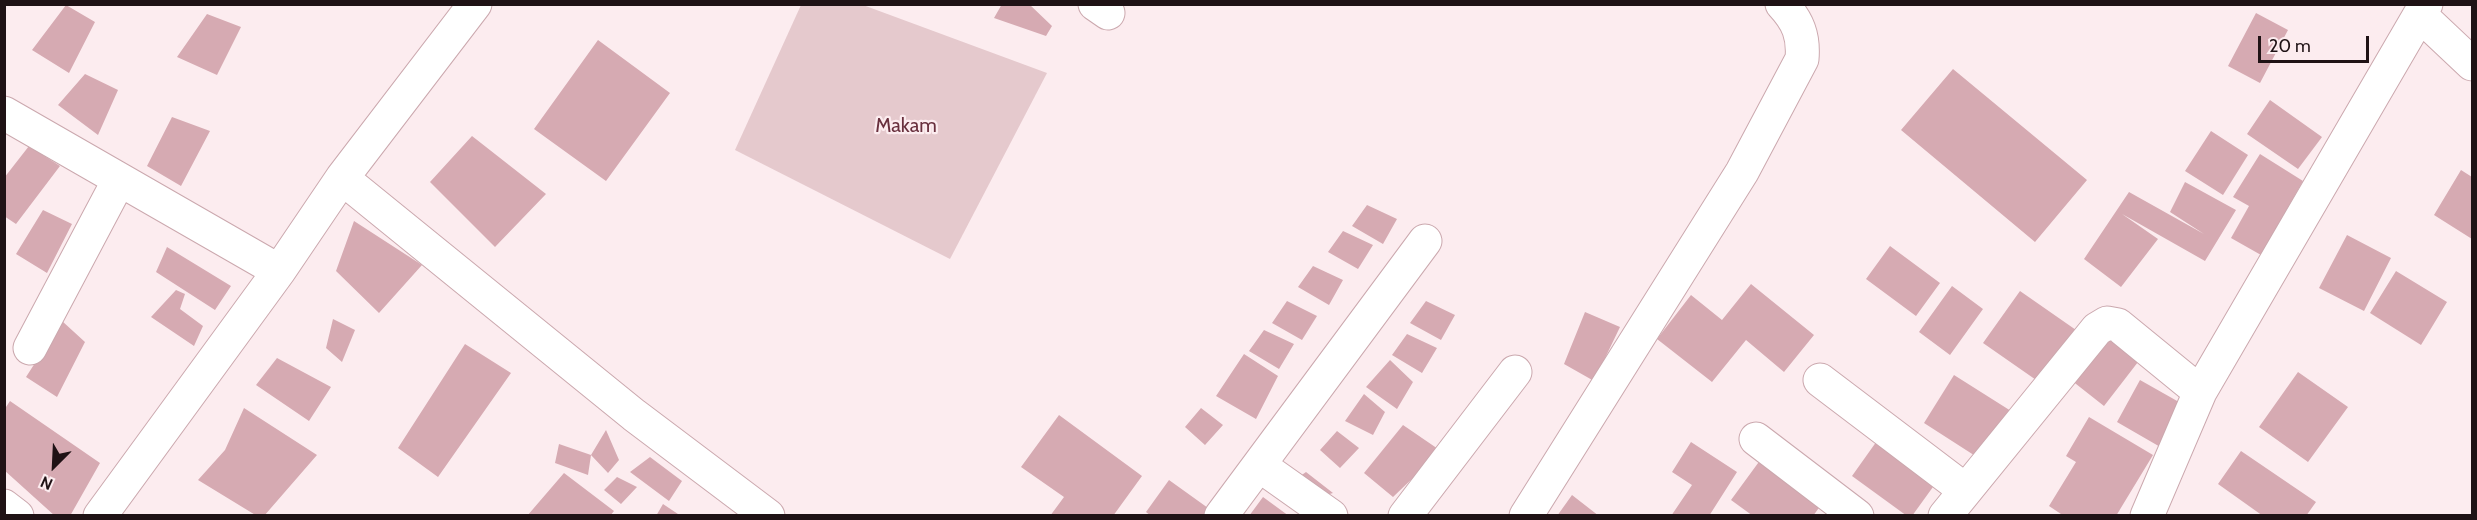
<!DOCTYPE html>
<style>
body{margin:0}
#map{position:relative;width:2477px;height:520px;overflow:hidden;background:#fcecef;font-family:Cabin,sans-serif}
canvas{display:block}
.frame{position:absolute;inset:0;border:6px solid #1f1215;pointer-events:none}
.north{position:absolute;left:24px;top:436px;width:60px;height:60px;-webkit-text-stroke:4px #fcecef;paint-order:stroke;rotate:204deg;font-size:16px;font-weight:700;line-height:24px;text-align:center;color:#1f1215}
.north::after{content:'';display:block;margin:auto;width:21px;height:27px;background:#1f1215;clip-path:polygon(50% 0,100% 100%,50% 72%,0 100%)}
.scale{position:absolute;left:2258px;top:36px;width:111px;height:27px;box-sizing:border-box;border:3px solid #1f1215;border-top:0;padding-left:8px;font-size:18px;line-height:21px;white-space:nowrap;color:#1f1215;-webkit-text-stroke:4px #fcecef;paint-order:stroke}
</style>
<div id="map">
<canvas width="2477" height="520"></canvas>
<div class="frame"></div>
<div class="north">N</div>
<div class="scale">20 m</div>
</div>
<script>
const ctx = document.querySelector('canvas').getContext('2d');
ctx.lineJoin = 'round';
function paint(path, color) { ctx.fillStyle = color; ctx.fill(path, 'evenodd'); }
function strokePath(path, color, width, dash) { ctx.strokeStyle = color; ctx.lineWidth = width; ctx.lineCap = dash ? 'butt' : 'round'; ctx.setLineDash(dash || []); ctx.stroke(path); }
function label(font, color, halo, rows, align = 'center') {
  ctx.font = font + ' Cabin,sans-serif'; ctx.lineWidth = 4.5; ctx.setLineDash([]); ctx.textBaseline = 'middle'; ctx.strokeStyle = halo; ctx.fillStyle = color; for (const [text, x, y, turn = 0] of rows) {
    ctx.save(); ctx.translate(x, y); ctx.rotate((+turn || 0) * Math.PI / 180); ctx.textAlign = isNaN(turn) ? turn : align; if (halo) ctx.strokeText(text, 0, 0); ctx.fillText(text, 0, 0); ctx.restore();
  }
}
paint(new Path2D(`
 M 801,5 L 863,5 L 1047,73 L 950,259 L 735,150 Z`), '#e5c9cd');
paint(new Path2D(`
 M 1002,4 L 1029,4 L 1052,26 L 1046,36 L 994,18 Z
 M 66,5 L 95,22 L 69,73 L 32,50 Z
 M 2256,13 L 2288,30 L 2260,83 L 2228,66 Z
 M 207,14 L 241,27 L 217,75 L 177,57 Z
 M 598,40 L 670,93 L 606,181 L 534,129 Z
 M 1953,69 L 2087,180 L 2035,242 L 1901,130 Z
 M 85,74 L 118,90 L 98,135 L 58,105 Z
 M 2270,100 L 2322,137 L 2298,169 L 2247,134 Z
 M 172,117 L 210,131 L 181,186 L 147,166 Z
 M 2211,131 L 2248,155 L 2223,195 L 2185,171 Z
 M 472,136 L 546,194 L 495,247 L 430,182 Z
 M 29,146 L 60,166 L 16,224 L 4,216 L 4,178 Z
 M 2260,154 L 2303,181 L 2261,255 L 2231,238 L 2249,206 L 2233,197 Z
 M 2461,170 L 2472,177 L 2472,239 L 2434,215 Z
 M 2185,182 L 2236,210 L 2205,261 L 2122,214 L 2158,239 L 2121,287 L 2084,259 L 2129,192 L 2204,234 L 2170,212 Z
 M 1367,205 L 1397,219 L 1383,244 L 1352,226 Z
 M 43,210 L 72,224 L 47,273 L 16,254 Z
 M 354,221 L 422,265 L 379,313 L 336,271 Z
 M 1343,231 L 1373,245 L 1358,269 L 1328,252 Z
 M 2347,235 L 2391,258 L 2364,311 L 2319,288 Z
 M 1890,246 L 1940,283 L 1916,316 L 1866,279 Z
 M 167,247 L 231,286 L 215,310 L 156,272 Z
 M 1313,266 L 1343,280 L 1329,305 L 1298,287 Z
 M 2396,271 L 2447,302 L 2421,345 L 2370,313 Z
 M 1751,284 L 1814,335 L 1784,372 L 1746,340 L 1712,382 L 1657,339 L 1691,295 L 1722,320 Z
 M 1952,286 L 1983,309 L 1950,355 L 1919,332 Z
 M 176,290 L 185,294 L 180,309 L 203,326 L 194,346 L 151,317 Z
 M 2020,291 L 2076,330 L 2039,382 L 1983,343 Z
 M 1287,301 L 1317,316 L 1302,340 L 1272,323 Z
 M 1426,301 L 1455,315 L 1441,340 L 1410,323 Z
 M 1585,312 L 1620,327 L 1594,381 L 1564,364 Z
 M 333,319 L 355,330 L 342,362 L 326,348 Z
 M 62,321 L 85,342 L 57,397 L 26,377 Z
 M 1264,330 L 1294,344 L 1279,369 L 1249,351 Z
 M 1407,334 L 1437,348 L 1422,373 L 1392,355 Z
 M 2105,336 L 2138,362 L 2104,406 L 2071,380 Z
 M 465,344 L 511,373 L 438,477 L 398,448 Z
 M 1244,354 L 1278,376 L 1256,419 L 1216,396 Z
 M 277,358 L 331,387 L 309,421 L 256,385 Z
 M 1390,360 L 1413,382 L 1397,409 L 1366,387 Z
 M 2298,372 L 2348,407 L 2308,462 L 2259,427 Z
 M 1954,375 L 2011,411 L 1980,459 L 1924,423 Z
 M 2140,380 L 2186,406 L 2162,448 L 2117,422 Z
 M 1364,394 L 1385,412 L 1373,435 L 1345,421 Z
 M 10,401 L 100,463 L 70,516 L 55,516 L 4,470 L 4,410 Z
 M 244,408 L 317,455 L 264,516 L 257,516 L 198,480 L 225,450 Z
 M 1201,408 L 1223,425 L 1205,445 L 1185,427 Z
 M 1059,415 L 1142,476 L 1113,516 L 1050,516 L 1064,497 L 1021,467 Z
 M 2089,417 L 2153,455 L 2116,516 L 2064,516 L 2049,506 L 2076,462 L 2066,456 Z
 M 1403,425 L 1441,451 L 1393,497 L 1364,473 Z
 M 606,430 L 619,460 L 608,473 L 591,455 Z
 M 1337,431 L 1359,448 L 1340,468 L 1320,450 Z
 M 1879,438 L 1938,480 L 1912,516 L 1907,516 L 1852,476 Z
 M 1691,442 L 1737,472 L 1709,516 L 1671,516 L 1692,485 L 1672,472 Z
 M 559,444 L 591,455 L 588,475 L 555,463 Z
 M 2241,451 L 2316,502 L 2306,516 L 2263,516 L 2218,484 Z
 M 650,457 L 682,481 L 669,501 L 630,472 Z
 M 1761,459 L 1821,505 L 1813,516 L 1753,516 L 1731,500 Z
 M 1306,472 L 1333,493 L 1323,496 L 1296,479 Z
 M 564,473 L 614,511 L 610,516 L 527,516 Z
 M 617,477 L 637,487 L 621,504 L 604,490 Z
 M 1169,480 L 1215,513 L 1213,516 L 1151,516 L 1146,512 Z
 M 1572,495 L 1599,516 L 1557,516 Z
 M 1263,497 L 1289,516 L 1249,516 Z
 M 663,504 L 681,516 L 656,516 Z`), '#d6aab2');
const minor = new Path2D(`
 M 1095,4 L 1108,13
 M 2420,15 L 2472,64
 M 4,113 L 279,271
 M 342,178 L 634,415 L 768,516
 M 30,348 L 119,180
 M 1820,380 L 1965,490
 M 1756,439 L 1857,516
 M 1259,465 L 1331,516
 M 4,506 L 17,516
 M 100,516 L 279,271 L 342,178 L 475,4
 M 1221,516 L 1425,241
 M 1405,516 L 1515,372
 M 1526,516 L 1742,172 L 1802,59 C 1804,36 1798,21 1782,4
 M 1945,516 L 2097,329 L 2107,323 L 2118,325 L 2200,392
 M 2147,516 L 2200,392 L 2426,4`);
strokePath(minor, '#cba8ae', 35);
strokePath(minor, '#fff', 33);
label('20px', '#69303e', '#fcecef', [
 ["Makam",906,126]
]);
</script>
